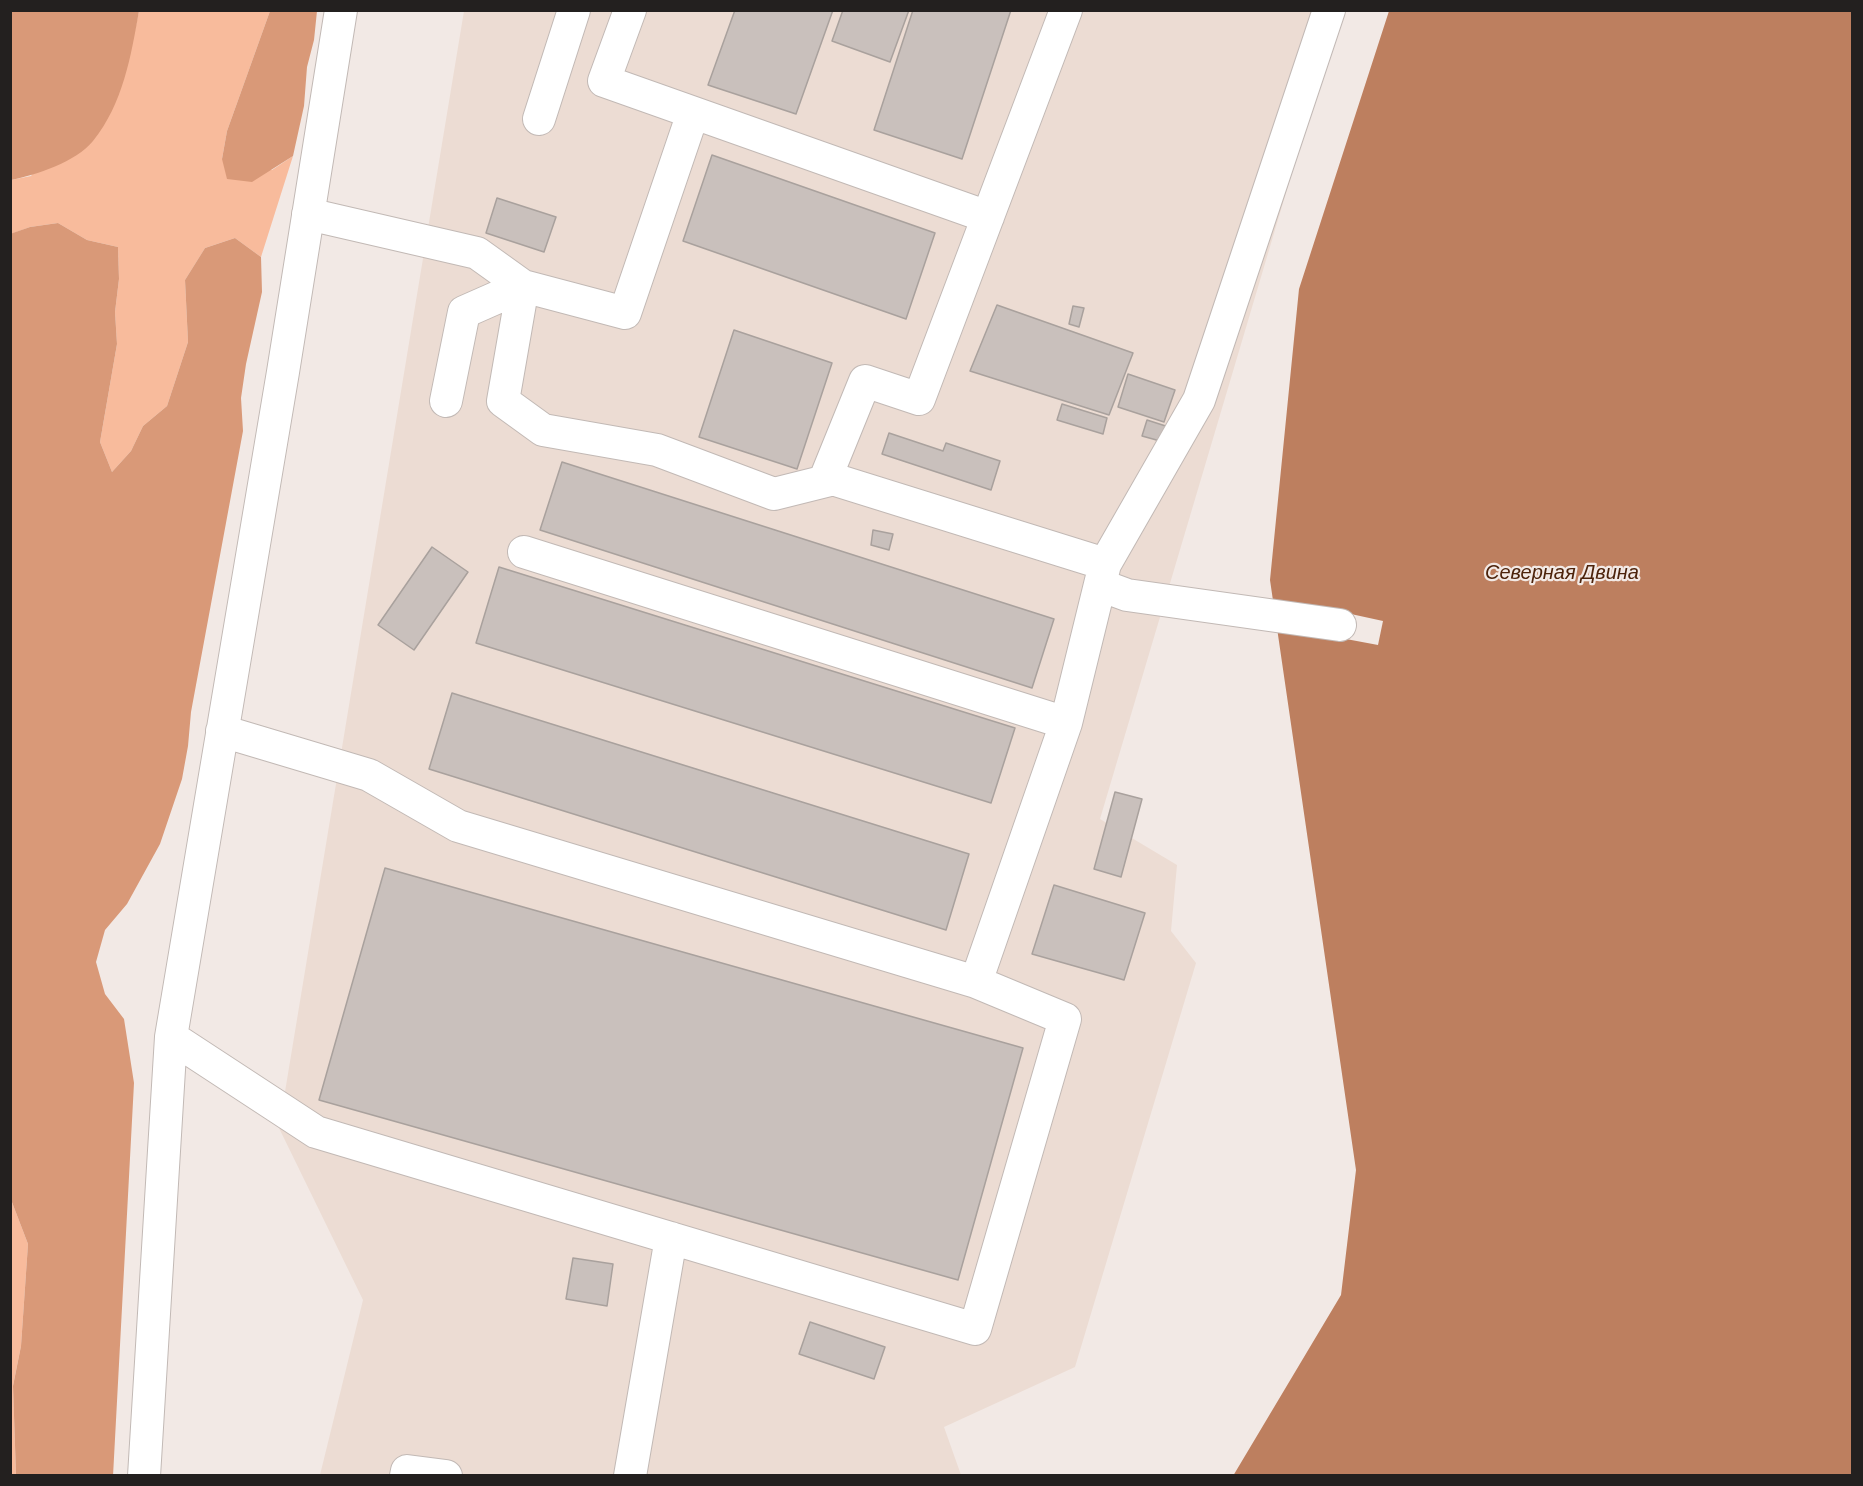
<!DOCTYPE html>
<meta charset="utf-8">
<style>
body{margin:0}
#map{position:relative;width:1863px;height:1486px;overflow:hidden;background:#f2e9e5;font-family:Helvetica,sans-serif}
canvas{display:block}
.frame{position:absolute;inset:0;border:12px solid #23201f;pointer-events:none}
</style>
<div id="map">
<canvas width="1863" height="1486"></canvas>
<div class="frame"></div>
</div>
<script>
const ctx = document.querySelector('canvas').getContext('2d');
ctx.lineJoin = 'round';
function paint(path, color) { ctx.fillStyle = color; ctx.fill(path, 'evenodd'); }
function strokePath(path, color, width, dash) { ctx.strokeStyle = color; ctx.lineWidth = width; ctx.lineCap = dash ? 'butt' : 'round'; ctx.setLineDash(dash || []); ctx.stroke(path); }
function label(font, color, halo, rows, align = 'center') {
  ctx.font = font + ' Helvetica,sans-serif'; ctx.lineWidth = 4.5; ctx.setLineDash([]); ctx.textBaseline = 'middle'; ctx.strokeStyle = halo; ctx.fillStyle = color; for (const [text, x, y, turn = 0] of rows) {
    ctx.save(); ctx.translate(x, y); ctx.rotate((+turn || 0) * Math.PI / 180); ctx.textAlign = isNaN(turn) ? turn : align; if (halo) ctx.strokeText(text, 0, 0); ctx.fillText(text, 0, 0); ctx.restore();
  }
}
paint(new Path2D(`
 M 464,11 L 1340,11 L 1100,819 L 1177,865 L 1171,931 L 1196,963 L 1075,1367 L 944,1427 L 961,1475 L 320,1475 L 363,1300 L 279,1128 Z`), '#ecdcd3');
paint(new Path2D(`
 M 139,11 L 270,11 L 227,131 L 222,159 L 272,170 L 293,156 L 261,257 L 235,238 L 205,248 L 185,280 L 188,342 L 167,406 L 143,426 L 131,451 L 112,472 L 100,442 L 117,344 L 115,312 L 119,279 L 118,247 L 87,240 L 58,223 L 30,227 L 11,234 L 11,180 L 31,176 L 135,30 Z
 M 10,1197 L 28,1244 L 21,1346 L 13,1386 L 16,1476 L 10,1475 Z`), '#f8bb9c');
paint(new Path2D(`
 M 11,10 L 139,11 C 131,56 123,104 93,141 C 76,162 36,175 11,180 Z
 M 270,11 L 317,11 L 314,40 L 307,67 L 304,106 L 293,156 L 252,182 L 227,179 L 222,159 L 227,131 Z
 M 58,223 L 87,240 L 118,247 L 119,279 L 115,312 L 117,344 L 100,442 L 112,472 L 131,451 L 143,426 L 167,406 L 188,342 L 185,280 L 205,248 L 235,238 L 261,257 L 262,292 L 246,364 L 241,398 L 243,431 L 191,712 L 188,746 L 182,779 L 160,844 L 127,904 L 105,930 L 96,962 L 105,994 L 124,1019 L 134,1083 L 113,1476 L 16,1475 L 13,1386 L 21,1346 L 28,1244 L 10,1197 L 10,234 L 30,227 Z`), '#d99978');
paint(new Path2D(`
 M 1389,11 L 1852,11 L 1852,1475 L 1233,1476 L 1341,1295 L 1356,1170 L 1270,580 L 1299,289 Z`), '#bd7f5f');
paint(new Path2D(`
 M 1351,614 L 1383,621 L 1378,645 L 1346,639 Z`), '#f2e9e5');
const building = new Path2D(`
 M 735,10 L 833,10 L 796,114 L 708,85 Z
 M 843,10 L 909,10 L 890,62 L 832,41 Z
 M 913,10 L 1011,10 L 962,159 L 874,130 Z
 M 712,155 L 935,233 L 906,319 L 683,241 Z
 M 497,198 L 556,217 L 544,252 L 486,233 Z
 M 997,305 L 1133,353 L 1109,415 L 970,371 Z
 M 1073,306 L 1084,308 L 1079,327 L 1069,324 Z
 M 734,330 L 832,363 L 797,469 L 699,437 Z
 M 1128,374 L 1175,390 L 1164,422 L 1118,407 Z
 M 1062,404 L 1107,418 L 1103,434 L 1057,420 Z
 M 1147,420 L 1175,429 L 1171,444 L 1142,436 Z
 M 889,433 L 943,451 L 946,443 L 1000,461 L 991,490 L 882,454 Z
 M 562,462 L 1054,619 L 1032,688 L 540,530 Z
 M 873,530 L 893,534 L 889,550 L 871,545 Z
 M 432,547 L 468,572 L 414,650 L 378,625 Z
 M 499,567 L 1015,728 L 991,803 L 476,643 Z
 M 452,693 L 969,854 L 946,930 L 429,769 Z
 M 1115,792 L 1142,799 L 1121,877 L 1094,869 Z
 M 385,868 L 1023,1048 L 958,1280 L 319,1100 Z
 M 1054,885 L 1145,913 L 1124,980 L 1032,954 Z
 M 573,1258 L 613,1264 L 607,1306 L 566,1299 Z
 M 810,1322 L 885,1347 L 874,1379 L 799,1354 Z`);
paint(building, '#c9c0bc');
strokePath(building, '#a9a19d', 1.5);
const minor = new Path2D(`
 M 630,10 L 604,81 L 988,217
 M 539,119 L 574,10
 M 308,214 L 477,253 L 523,286 L 503,401 L 543,430 L 657,450 L 774,494 L 834,479
 M 446,401 L 464,312 L 523,286 L 625,313 L 693,113
 M 524,552 L 1066,723 L 976,982
 M 1105,564 L 1199,400 L 1329,10
 M 1100,585 L 1127,595 L 1340,625
 M 1066,723 L 1105,564 L 826,477 L 865,381 L 919,399 L 1066,10
 M 171,1037 L 316,1132 L 975,1329 L 1065,1019 L 976,982 L 458,826 L 369,775 L 222,731
 M 144,1476 L 171,1037 L 283,372 L 341,10
 M 406,1476 L 407,1471 L 446,1476
 M 630,1476 L 671,1238`);
strokePath(minor, '#c2b9b5', 34);
strokePath(minor, '#fff', 32);
label('italic 20px', '#4d230b', '#f2e9e5', [
 ["Северная Двина",1562,573]
]);
</script>
